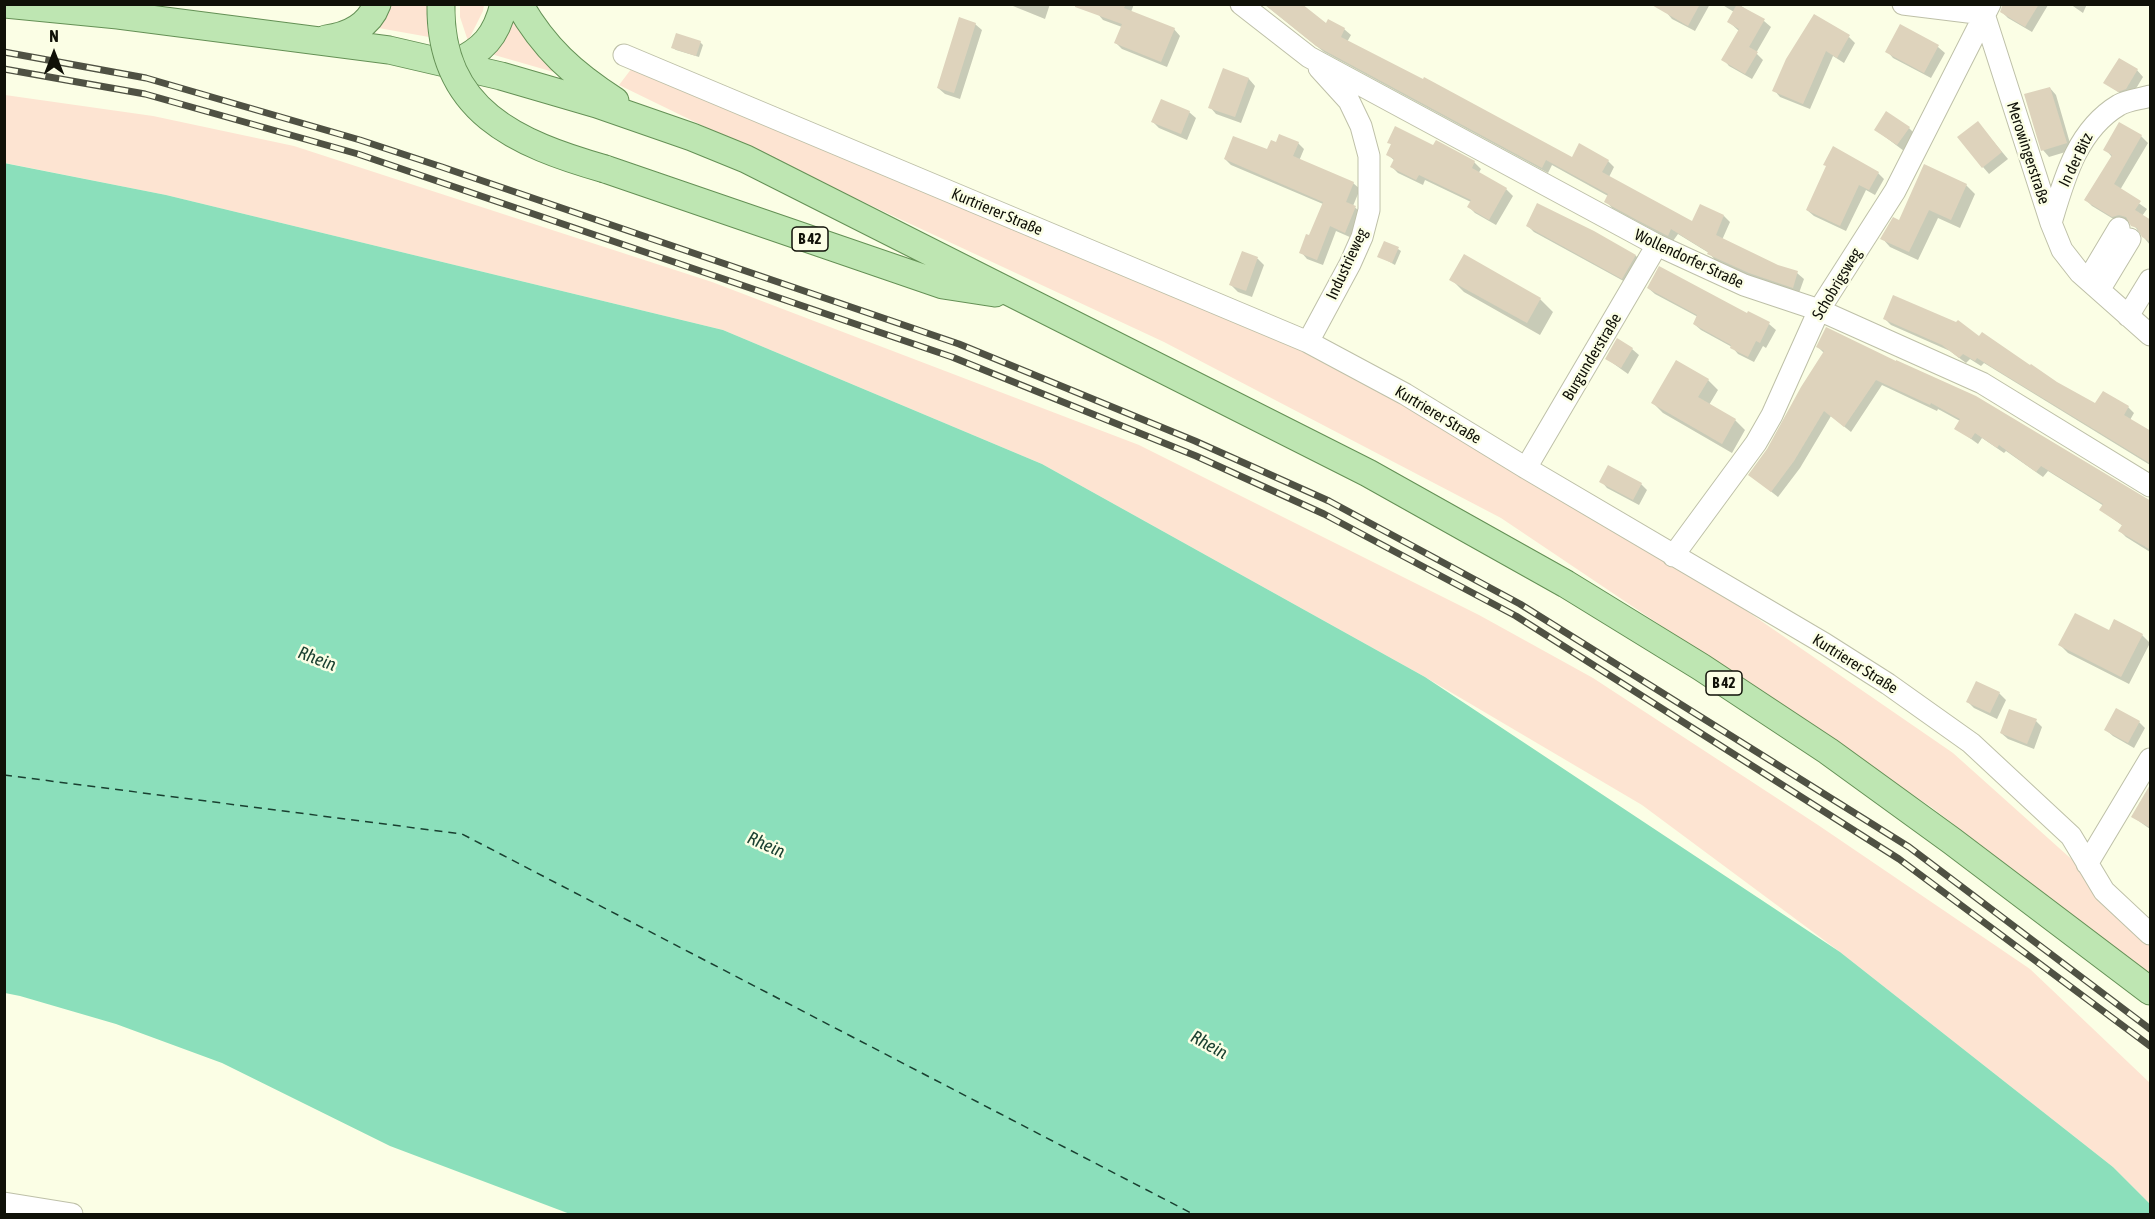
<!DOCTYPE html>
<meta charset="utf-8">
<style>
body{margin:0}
#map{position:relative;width:2155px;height:1219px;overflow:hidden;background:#fbfee5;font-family:"Asap Condensed",sans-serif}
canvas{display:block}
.frame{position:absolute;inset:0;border:6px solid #101108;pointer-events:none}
.north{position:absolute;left:24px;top:24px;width:60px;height:60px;-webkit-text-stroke:4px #fbfee5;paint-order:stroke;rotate:0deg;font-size:16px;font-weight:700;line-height:24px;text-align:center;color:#101108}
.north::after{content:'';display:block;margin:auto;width:21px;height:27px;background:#101108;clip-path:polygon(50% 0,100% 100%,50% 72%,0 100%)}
</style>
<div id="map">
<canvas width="2155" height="1219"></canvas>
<div class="frame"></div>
<div class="north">N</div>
</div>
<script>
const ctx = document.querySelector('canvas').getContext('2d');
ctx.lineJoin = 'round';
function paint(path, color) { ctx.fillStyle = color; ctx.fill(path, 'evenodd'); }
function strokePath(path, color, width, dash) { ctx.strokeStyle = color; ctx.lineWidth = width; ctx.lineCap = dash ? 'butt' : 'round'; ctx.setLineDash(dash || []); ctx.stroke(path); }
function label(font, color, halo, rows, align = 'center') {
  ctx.font = font + ' "Asap Condensed",sans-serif'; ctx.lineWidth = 5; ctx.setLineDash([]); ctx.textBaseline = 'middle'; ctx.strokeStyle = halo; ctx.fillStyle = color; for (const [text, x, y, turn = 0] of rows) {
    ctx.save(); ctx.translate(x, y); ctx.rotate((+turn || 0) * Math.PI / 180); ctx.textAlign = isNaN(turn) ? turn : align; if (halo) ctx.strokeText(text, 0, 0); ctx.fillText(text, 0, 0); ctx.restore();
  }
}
paint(new Path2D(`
 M 383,5 L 431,5 L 429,37 L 373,27 Z
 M 460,5 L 484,5 L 483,11 L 468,41 L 460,17 Z
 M 509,11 L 522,34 L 556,67 L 557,73 L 484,52 Z
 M 632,68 L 1311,351 L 1661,552 L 1953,753 L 2087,873 L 2150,934 L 2150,974 L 1931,807 L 1501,518 L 1164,342 L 771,159 L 619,85 Z
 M 5,95 L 153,116 L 294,146 L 712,282 L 1139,445 L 1479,615 L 1593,678 L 1818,825 L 2030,969 L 2150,1083 L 2150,1204 L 2113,1167 L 1840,952 L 1642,805 L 1425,677 L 1042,464 L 723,330 L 166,195 L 5,163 Z`), '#fde4d2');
paint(new Path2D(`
 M 4,163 L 166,195 L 723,330 L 1042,464 L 1425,677 L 1840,952 L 2113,1167 L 2150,1204 L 2150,1214 L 570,1214 L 390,1146 L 222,1063 L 116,1024 L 20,996 L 5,993 Z`), '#8bdfbb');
paint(new Path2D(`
 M 1008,4 L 1050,4 L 1045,19 Z
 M 1100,4 L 1134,4 L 1131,12 L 1174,29 L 1180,36 L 1167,67 L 1122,49 L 1116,43 L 1122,27 L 1103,20 L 1097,13 Z
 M 1264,4 L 1300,4 L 1327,26 L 1344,29 L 1351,35 L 1347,42 L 1572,159 L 1608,161 L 1614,167 L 1609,177 L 1693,223 L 1724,216 L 1730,222 L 1722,240 L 1778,266 L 1797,273 L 1804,279 L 1799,293 L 1756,279 L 1715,260 L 1709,253 L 1678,234 L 1673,241 L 1612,208 L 1606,201 L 1608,196 L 1552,165 L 1548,173 L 1324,52 Z
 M 1670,4 L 1710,4 L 1695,31 L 1672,19 L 1666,12 Z
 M 1721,4 L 1738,4 L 1764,21 L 1771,27 L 1756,53 L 1763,60 L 1752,79 L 1729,66 L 1723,59 L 1739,31 L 1729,22 L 1734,12 Z
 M 2006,4 L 2048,5 L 2032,32 L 2008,18 L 2002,12 Z
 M 2070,4 L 2087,4 L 2083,13 Z
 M 975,24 L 982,30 L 960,99 L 945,94 L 938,88 Z
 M 1901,26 L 1938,47 L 1945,53 L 1931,78 L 1893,58 L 1887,51 Z
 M 1849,37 L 1855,43 L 1844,63 L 1833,56 L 1810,109 L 1780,97 L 1774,90 L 1788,59 Z
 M 700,42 L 703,45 L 699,57 L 676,50 L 673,48 Z
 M 1224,70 L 1249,79 L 1255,86 L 1241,123 L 1216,114 L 1210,107 Z
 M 2137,70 L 2143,77 L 2132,95 L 2125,97 L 2105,82 Z
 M 2050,88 L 2056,95 L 2072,150 L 2049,157 L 2043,150 Z
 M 1189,112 L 1196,118 L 1187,140 L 1159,128 L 1153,122 Z
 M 1978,123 L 2008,159 L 1989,174 L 1983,167 Z
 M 2120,124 L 2141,136 L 2148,143 L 2120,190 L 2147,209 L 2142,216 L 2150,222 L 2150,245 L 2131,222 L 2126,221 L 2120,223 L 2092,206 L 2085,199 L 2112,157 L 2105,149 Z
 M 1909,128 L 1915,134 L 1904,151 L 1876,130 Z
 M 1389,142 L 1434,147 L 1474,162 L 1481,169 L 1478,174 L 1506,189 L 1513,196 L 1496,225 L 1475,213 L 1469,207 L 1471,202 L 1425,180 L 1423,185 L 1398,173 L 1392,167 L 1395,161 L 1387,154 L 1392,145 Z
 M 1298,143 L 1304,149 L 1299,161 L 1353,183 L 1360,189 L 1353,206 L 1362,213 L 1352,238 L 1336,231 L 1323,265 L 1307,259 L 1301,252 L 1310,237 L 1323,204 L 1231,165 L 1225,159 Z
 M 1878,173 L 1884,179 L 1875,195 L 1866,190 L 1846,231 L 1814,216 L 1807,210 Z
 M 1966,185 L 1975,194 L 1960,228 L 1938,218 L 1918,260 L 1890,247 L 1882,238 L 1900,222 Z
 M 1538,205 L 1636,256 L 1642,262 L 1629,284 L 1534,232 L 1528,226 Z
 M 1398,249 L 1401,251 L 1395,265 L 1379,256 Z
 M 1243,253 L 1258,259 L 1264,265 L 1252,297 L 1238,292 L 1231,285 Z
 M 1451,279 L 1540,299 L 1553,312 L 1540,335 L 1464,292 Z
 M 1648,288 L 1748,315 L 1749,313 L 1769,324 L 1776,330 L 1766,348 L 1763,346 L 1754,362 L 1738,354 L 1732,347 L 1701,330 L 1694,324 L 1698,317 L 1655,294 Z
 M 1885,319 L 1980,339 L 2095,405 L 2128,407 L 2134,413 L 2130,420 L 2150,432 L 2150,465 L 1984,363 L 1981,366 L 1970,359 L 1966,363 L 1950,351 L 1891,325 Z
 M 1818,347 L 2150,503 L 2150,552 L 2126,537 L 2120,531 L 2123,526 L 2101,510 L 2104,506 L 2048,471 L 2043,477 L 2006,451 L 2004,453 L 1982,438 L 1978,444 L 1956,428 L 1960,421 L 1938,409 L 1937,411 L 1882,385 L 1851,432 L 1831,416 L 1800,468 L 1778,497 L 1750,475 L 1768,450 L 1824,353 Z
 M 1632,349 L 1639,355 L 1628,374 L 1607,359 Z
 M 1708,380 L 1718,390 L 1709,405 L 1735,420 L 1745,430 L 1732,453 L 1663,413 L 1653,403 Z
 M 1601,481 L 1641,484 L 1647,490 L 1639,505 L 1607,488 Z
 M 2109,632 L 2142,635 L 2150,643 L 2129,684 L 2068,653 L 2060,645 Z
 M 1999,693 L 2006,700 L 1997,719 L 1974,708 L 1968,702 Z
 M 2036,721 L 2042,727 L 2034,749 L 2008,739 L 2001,733 Z
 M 2139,722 L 2145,728 L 2134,748 L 2113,736 L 2106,730 Z
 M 2150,786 L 2150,829 L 2133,817 Z`), '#0003');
strokePath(new Path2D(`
 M 4,775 L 462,834 L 1193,1214`), '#1a4031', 1.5, [8, 6]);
paint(new Path2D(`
 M 1075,4 L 1126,4 L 1124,8 L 1175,28 L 1161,62 L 1114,43 L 1122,24 L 1075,7 Z
 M 1264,4 L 1302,4 L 1326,23 L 1328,19 L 1345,28 L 1341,37 L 1423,79 L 1424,77 L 1572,157 L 1579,143 L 1609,160 L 1602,172 L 1692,221 L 1700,204 L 1724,215 L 1716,235 L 1778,265 L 1798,271 L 1793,288 L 1749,273 L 1707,254 L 1708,252 L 1671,229 L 1668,236 L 1637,220 L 1604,202 L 1608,194 L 1546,160 L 1542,168 L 1316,46 Z
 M 1650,4 L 1700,4 L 1688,26 Z
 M 1737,4 L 1765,19 L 1749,47 L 1758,52 L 1745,74 L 1721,60 L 1739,29 L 1727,22 Z
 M 2003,4 L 2039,4 L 2025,27 L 2000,12 Z
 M 1814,14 L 1850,35 L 1837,58 L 1826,51 L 1803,104 L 1772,91 L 1786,59 Z
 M 959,17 L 976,23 L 954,93 L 937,88 Z
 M 1900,24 L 1939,45 L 1924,73 L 1885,52 Z
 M 676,33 L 701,41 L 696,56 L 671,48 Z
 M 2119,58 L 2138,69 L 2126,89 L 2118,92 L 2103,83 Z
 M 1223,68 L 1249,78 L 1235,117 L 1208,108 Z
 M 2050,87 L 2067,143 L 2041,151 L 2024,94 Z
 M 1161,99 L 1190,111 L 1181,134 L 1151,122 Z
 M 1886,111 L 1910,127 L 1897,145 L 1874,130 Z
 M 1978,121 L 2002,152 L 1982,168 L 1957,137 Z
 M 2119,122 L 2142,135 L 2114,184 L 2141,201 L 2135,210 L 2151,220 L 2151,242 L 2142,237 L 2137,228 L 2131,226 L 2126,217 L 2119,215 L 2112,217 L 2084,200 L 2112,155 L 2103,150 Z
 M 1395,126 L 1433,145 L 1436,140 L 1475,161 L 1472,168 L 1507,188 L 1489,220 L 1467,207 L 1471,200 L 1419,175 L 1416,180 L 1390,167 L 1394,159 L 1386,155 L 1391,144 L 1387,143 Z
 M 1279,134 L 1299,142 L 1293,156 L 1354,182 L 1346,202 L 1356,206 L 1345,233 L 1330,226 L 1317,260 L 1299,253 L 1306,234 L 1309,235 L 1323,202 L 1224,159 L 1233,136 L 1267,149 L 1271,140 L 1276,142 Z
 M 1833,146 L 1879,172 L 1869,190 L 1859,185 L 1840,226 L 1806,210 L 1826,166 L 1823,165 Z
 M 1924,164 L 1967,184 L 1951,220 L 1929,210 L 1909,252 L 1880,239 L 1893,217 L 1899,220 Z
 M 1537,203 L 1594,231 L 1636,255 L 1622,279 L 1526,226 Z
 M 1384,241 L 1399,247 L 1392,263 L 1377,257 Z
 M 1242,251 L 1258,257 L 1246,291 L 1229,285 Z
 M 1464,254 L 1541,298 L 1527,323 L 1449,280 Z
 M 1659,266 L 1747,313 L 1748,311 L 1770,322 L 1760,343 L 1756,341 L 1748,357 L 1730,348 L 1731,345 L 1693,324 L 1697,315 L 1647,288 Z
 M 1893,295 L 1956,322 L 1958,320 L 1979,336 L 1982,332 L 2030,365 L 2031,364 L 2057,382 L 2095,403 L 2103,391 L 2129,406 L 2124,415 L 2151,431 L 2151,464 L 1977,358 L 1975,361 L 1963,354 L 1959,358 L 1942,345 L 1883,319 Z
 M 1826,327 L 1896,361 L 1896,360 L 1976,396 L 2151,501 L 2151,550 L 2118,531 L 2122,525 L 2099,510 L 2103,504 L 2041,466 L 2036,472 L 1999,445 L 1997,448 L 1975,433 L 1971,439 L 1954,429 L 1960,419 L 1931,403 L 1930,405 L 1876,380 L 1844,427 L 1824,411 L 1794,461 L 1771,492 L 1748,475 L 1767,449 L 1801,387 L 1824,351 L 1816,347 Z
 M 1617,338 L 1633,348 L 1621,368 L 1605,359 Z
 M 1676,360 L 1709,379 L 1698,397 L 1736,419 L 1722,444 L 1651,403 Z
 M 1608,465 L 1642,483 L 1633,500 L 1599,482 Z
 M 2075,613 L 2109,630 L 2114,619 L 2143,634 L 2121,677 L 2058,645 Z
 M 1976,681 L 2000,692 L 1990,713 L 1966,702 Z
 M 2116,708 L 2140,721 L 2128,743 L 2104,730 Z
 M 2009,709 L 2037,719 L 2027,744 L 2000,733 Z
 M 2151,783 L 2151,828 L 2131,817 Z`), '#ded3bc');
const minor = new Path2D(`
 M 1241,4 L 1309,57 L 1657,245 L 1744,285 L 1819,310 L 1982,383 L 2150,486
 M 1903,4 L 1984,14 L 2051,223 L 2062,250 L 2080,273 L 2150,335
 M 624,55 L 1308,342 L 1405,394 L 1526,468 L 1825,644 L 1888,684 L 1971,743 L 2071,836 L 2104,891 L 2150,934
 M 2051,223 C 2064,179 2077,130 2119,105 C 2128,100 2141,99 2150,96
 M 2088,280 L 2119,228
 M 2101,287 L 2130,239
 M 2128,316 L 2150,280
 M 1308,342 L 1350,264 L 1362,237 L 1369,210 L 1369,156 L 1361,126 L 1349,101 L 1319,68
 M 1526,468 L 1657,245
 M 1673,556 L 1756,443 L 1772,415 L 1819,310 L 1895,191 L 1990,4
 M 2087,864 L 2150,759
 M 4,1203 L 72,1214`);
const major = new Path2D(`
 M 5,4 L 118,15 L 389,50 L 501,76 L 597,104 L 692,137 L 746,159 L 1368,473 L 1566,584 L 1701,667 L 1828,751 L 1952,841 L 2150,991
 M 519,4 C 544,48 573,74 615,101
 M 326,39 C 348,36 369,26 377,4
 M 454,64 C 483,50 496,37 504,4
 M 605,169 L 943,285 L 995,293`);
strokePath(minor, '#bec0a8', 23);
strokePath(major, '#649055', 29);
strokePath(minor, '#fff', 21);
strokePath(major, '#bee6b2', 27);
const rail = new Path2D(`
 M 4,52 L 146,78 L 360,140 L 442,167 L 959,344 L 1195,441 L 1329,501 L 1520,604 L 1909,847 L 2150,1029
 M 4,69 L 145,94 L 358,154 L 952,357 L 1196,456 L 1324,514 L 1516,616 L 1899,859 L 2150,1046`);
strokePath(rail, '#4f5143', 7);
strokePath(rail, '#fbfee5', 4.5, [14]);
const majorBridge = new Path2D(`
 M 441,4 C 439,111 517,144 605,169`);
strokePath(majorBridge, '#649055', 29, []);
strokePath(majorBridge, '#bee6b2', 27);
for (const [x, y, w] of [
 [810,239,36],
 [1724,683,36]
]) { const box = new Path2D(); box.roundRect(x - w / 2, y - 12, w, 24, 4.5); ctx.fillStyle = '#fbfee5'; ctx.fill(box); strokePath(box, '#101108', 1.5); }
label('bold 15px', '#101108', null, [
 ["B 42",810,239],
 ["B 42",1724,683]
]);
label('16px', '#101108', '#fbfee5', [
 ["Merowingerstraße",2028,153,72],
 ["In der Bitz",2076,160,-64],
 ["Kurtrierer Straße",997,212,23],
 ["Wollendorfer Straße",1689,259,25],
 ["Industrieweg",1347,264,-65],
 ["Schobrigsweg",1837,284,-59],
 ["Burgunderstraße",1592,357,-59],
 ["Kurtrierer Straße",1438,415,31],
 ["Kurtrierer Straße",1855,664,32]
]);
label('italic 18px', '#1a4031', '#fbfee5', [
 ["Rhein",317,659,21],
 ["Rhein",766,845,24],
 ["Rhein",1209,1045,29]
]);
</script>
